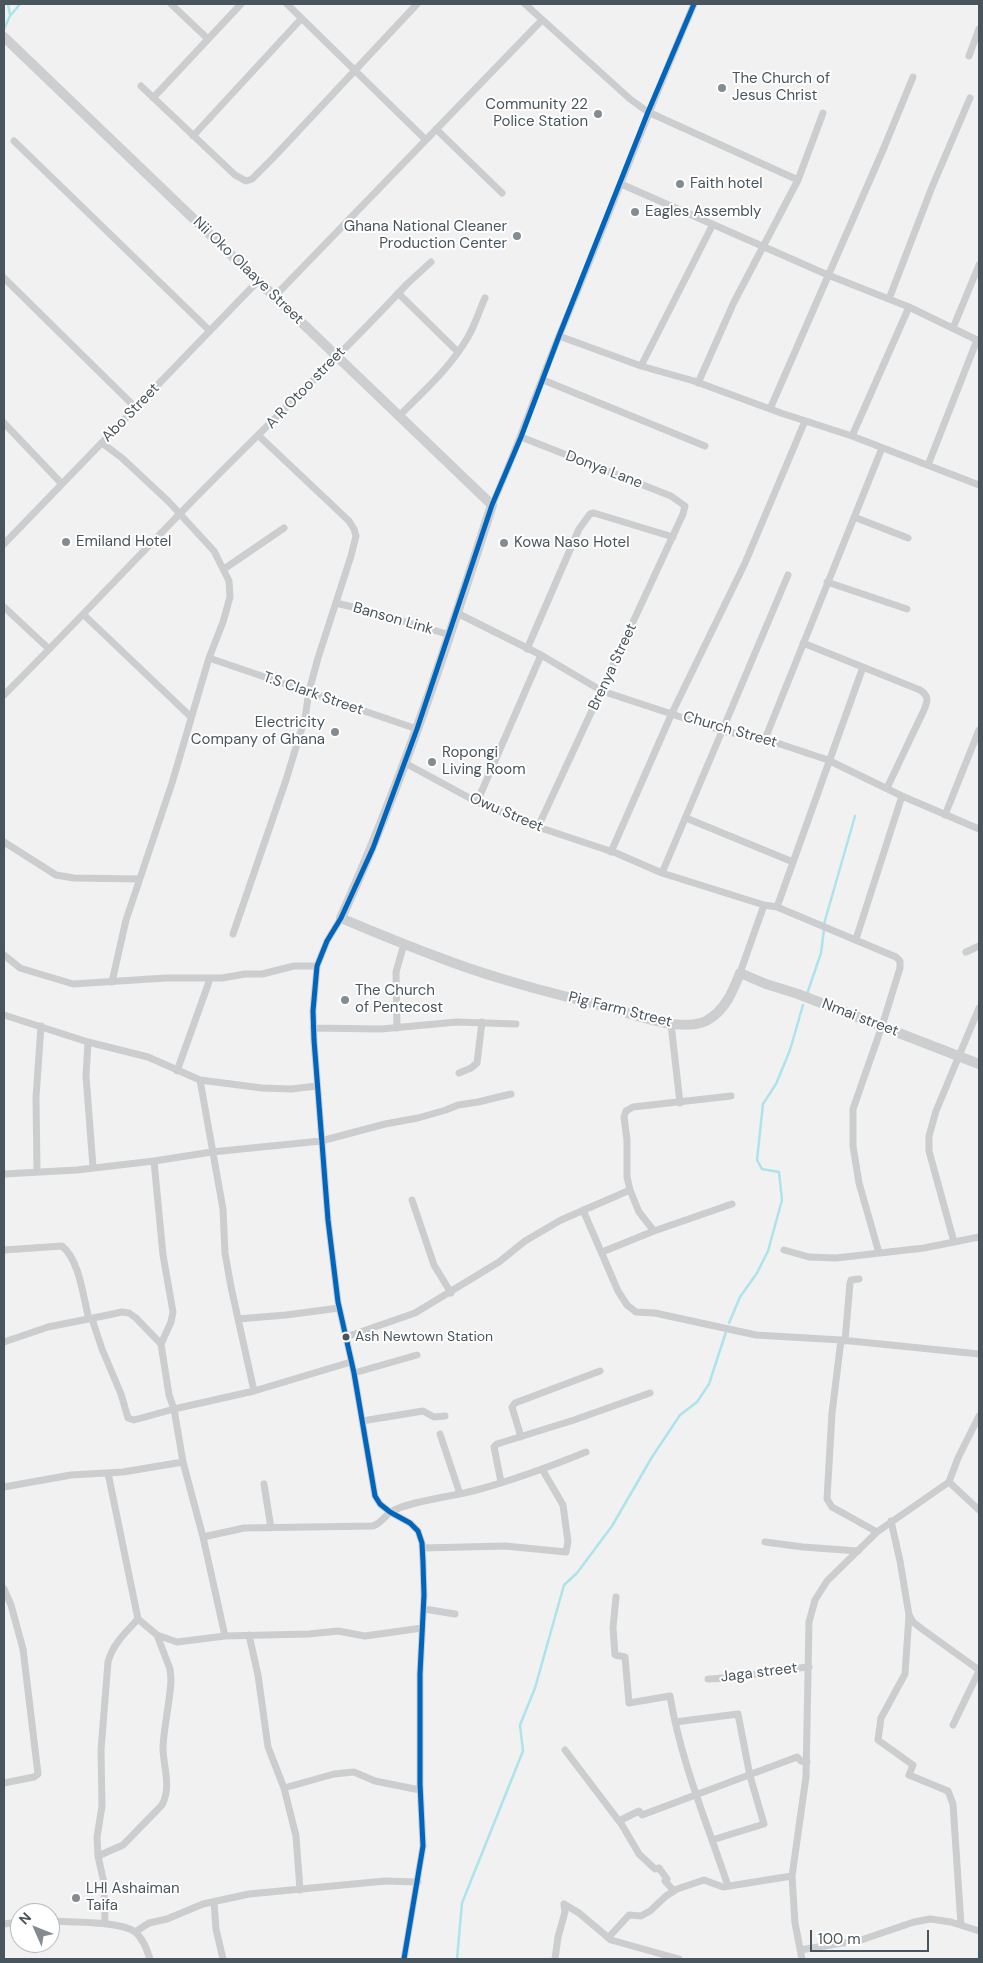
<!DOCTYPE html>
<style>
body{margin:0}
#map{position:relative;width:983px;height:1963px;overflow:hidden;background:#f1f1f1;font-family:"DM Sans",sans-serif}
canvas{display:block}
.frame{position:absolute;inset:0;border:5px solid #49555d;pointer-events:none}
.north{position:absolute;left:10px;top:1903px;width:50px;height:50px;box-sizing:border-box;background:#fff;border:1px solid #b6bbbe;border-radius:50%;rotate:314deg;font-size:14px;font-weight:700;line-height:20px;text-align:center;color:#49555d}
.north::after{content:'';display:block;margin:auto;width:18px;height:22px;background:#848c91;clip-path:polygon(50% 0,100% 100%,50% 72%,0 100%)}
.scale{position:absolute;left:810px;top:1930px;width:119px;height:22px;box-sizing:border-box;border:2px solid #49555d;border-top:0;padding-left:6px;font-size:15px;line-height:18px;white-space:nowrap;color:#49555d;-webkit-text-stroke:4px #fff;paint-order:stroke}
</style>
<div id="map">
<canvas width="983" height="1963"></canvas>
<div class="frame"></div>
<div class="north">N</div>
<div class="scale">100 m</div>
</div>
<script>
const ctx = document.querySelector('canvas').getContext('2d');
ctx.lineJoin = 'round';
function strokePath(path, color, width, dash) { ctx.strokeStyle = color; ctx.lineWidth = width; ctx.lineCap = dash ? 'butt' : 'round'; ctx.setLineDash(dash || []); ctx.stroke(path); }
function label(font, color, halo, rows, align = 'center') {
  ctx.font = font + ' "DM Sans",sans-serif'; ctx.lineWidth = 4; ctx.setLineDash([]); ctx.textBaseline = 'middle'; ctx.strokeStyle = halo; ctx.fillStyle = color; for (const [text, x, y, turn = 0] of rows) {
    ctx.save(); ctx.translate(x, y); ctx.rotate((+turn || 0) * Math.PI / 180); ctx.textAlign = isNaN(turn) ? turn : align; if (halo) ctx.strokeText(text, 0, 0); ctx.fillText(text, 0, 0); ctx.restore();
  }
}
strokePath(new Path2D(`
 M 8,4 L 10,15
 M 4,29 L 10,16 L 20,4
 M 824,924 L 855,816
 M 807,994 L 821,953 L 824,929
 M 729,1323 L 740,1297 L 757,1273 L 768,1251 L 782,1200 L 779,1172 L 762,1169 L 757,1160 L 763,1104 L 776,1084 L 790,1050 L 803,1005
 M 457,1959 L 462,1903 L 523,1751 L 520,1725 L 535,1688 L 564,1585 L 577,1573 L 612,1526 L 652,1457 L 680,1415 L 697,1402 L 709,1384 L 726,1332`), '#ade3eb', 2.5);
strokePath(new Path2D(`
 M 171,4 L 208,39
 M 287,4 L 426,140
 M 525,4 L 630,99 L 648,112 L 798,180 L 734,302 L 698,383
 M 969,56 L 979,29
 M 141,86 L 235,175 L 246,181 L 252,179 L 273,158 L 417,4
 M 153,98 L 241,4
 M 436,129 L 502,193
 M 193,136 L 301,19
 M 14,141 L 210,331
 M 798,180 L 823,113
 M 621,184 L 828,275 L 909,307 L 979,341
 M 4,278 L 136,408
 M 398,293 L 458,352
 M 274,297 L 542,20
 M 889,299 L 932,187 L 970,98
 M 953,328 L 979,265
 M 559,336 L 641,366 L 694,381 L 781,413 L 852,436 L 979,485
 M 641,366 L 713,224
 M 543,380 L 705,446
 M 770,409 L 883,150 L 913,77
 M 399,416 C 424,391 450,368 468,337 C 475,325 479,311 485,298
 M 4,423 L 62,484
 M 852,436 L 909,307
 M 521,437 L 671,496 L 685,506 L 683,514 L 538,827
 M 102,443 L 122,458 L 168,501 L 214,551 L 229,581 L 230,597 L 223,622 L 209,658 L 172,783 L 126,920 L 112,982
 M 928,465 L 977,340
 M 492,505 C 517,450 536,392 559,336 C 605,226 647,114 694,4
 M 854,517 L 908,538
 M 4,544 L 258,281
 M 224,569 L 284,528
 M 827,582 L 907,609
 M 336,603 L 369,611 L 450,635
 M 4,607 L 49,649
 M 457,613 L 541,655 L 602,691 L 723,731 L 765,739 L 828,760 L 902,796 L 979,829
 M 84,615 L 191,717
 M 803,643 L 920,690 C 929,696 928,700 924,710 L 887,788
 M 527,649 L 579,529 L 590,514 L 594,513 L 673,537
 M 209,658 L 417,729
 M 4,695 C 72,627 137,557 205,488 C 272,420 342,354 407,284 L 431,262
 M 765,739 L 882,448
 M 405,763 L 477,802 L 538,827 L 616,853 L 662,873 L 764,905 L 740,973
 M 477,802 L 541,655
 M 945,815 L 979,730
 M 686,818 L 793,862
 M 4,842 L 56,875 L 74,878 L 139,879
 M 611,852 L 672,713 L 745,563 L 805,421
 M 662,873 L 788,575
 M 764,905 L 777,907 L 896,957 L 900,961 L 900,968 L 882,1026 L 853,1109 L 853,1146 L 859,1183 L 879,1253
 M 777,907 L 863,667
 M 341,918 L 327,941 L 317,966 L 313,1011 L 314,1040 L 328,1220 L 338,1302 L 354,1373 L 375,1496 L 380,1504 L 390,1512 L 410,1523 L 418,1531 L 422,1543 L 423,1562 L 424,1595 L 420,1674 L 420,1784 L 423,1846 L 404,1959
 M 233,934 L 286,780 L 305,718 L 309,691 L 318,658 L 351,556 L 356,536 L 354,529 L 349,521 L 259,436
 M 856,939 L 902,796
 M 966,952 L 979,946
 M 4,955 L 20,968 L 73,984 L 166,978 L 222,978 L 245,974 L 262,974 L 294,966 L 317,966
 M 4,1015 L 88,1042 L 148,1057 L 200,1080 L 262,1088 L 291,1089 L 317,1086
 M 671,1024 L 680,1103
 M 313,1028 L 381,1029 L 457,1022 L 516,1024
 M 397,1028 L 396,972 L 404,944
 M 88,1042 L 86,1076 L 93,1167
 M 177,1071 L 210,979
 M 459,1073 L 471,1068 L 477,1063 L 482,1022
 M 200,1080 L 223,1209 L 225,1253 L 231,1287 L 254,1391
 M 154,1161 L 163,1255 L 173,1312 L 171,1322 L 161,1344
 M 37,1171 L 36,1097 L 41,1026
 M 4,1174 L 77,1170 L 154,1161 L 212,1152 L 321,1141 L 385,1124 L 418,1118 L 446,1110 L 458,1105 L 478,1102 L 511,1094
 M 412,1200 L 434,1265 L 451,1293
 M 583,1210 L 618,1291 L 627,1305 L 636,1312 L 655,1313 L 756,1335 L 841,1340 L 979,1354
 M 654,1231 L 639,1212 L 630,1190 L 627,1177 L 627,1140 L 624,1117 L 626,1111 L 633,1107 L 651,1105 L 731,1096
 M 954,1242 L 929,1151 L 929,1136 L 936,1111 L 979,1008
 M 4,1250 L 62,1246 C 80,1261 83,1297 89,1319
 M 784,1250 L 809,1257 L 836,1258 L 924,1248 L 979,1237
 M 602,1252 L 654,1231 L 732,1204
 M 92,1319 L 102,1349 L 121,1394 L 128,1418 L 134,1420 L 174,1409 L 183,1462 L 203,1537 L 225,1636
 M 238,1319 L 286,1315 L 339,1308
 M 346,1337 L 415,1313 L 499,1262 L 525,1241 L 561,1220 L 630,1190
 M 841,1340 L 832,1413 L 827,1499 L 832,1507 L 877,1532
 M 845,1341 L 850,1283 L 851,1280 L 859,1279
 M 4,1342 L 48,1327 L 108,1315 L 122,1312 L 129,1313 L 136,1318 L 161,1344 L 169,1395 L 174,1409 L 254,1391 L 351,1362
 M 354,1373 L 417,1355
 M 362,1421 L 423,1411 L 434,1417 L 445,1416
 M 440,1434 L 460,1494
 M 521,1437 L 512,1407 L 515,1403 L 600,1371
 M 108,1473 L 138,1619 L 157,1635 L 177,1642 L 225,1636 L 309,1634 L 338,1631 L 365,1636 L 422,1628
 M 501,1482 L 494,1447 L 497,1444 L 574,1420 L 650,1393
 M 949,1482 L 979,1510
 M 264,1484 L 271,1528
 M 4,1487 L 71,1475 L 123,1472 L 183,1462
 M 891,1521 L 900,1561 L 909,1615 L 913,1622 L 922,1629 L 979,1670
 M 203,1537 L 244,1528 L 373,1526 C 383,1522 384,1516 391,1512 C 406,1502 453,1496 473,1491 C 511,1481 549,1467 586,1452
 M 765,1542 L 803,1547 L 858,1551
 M 422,1548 L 505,1546 L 566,1552 L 568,1542 L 563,1505 L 542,1469
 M 4,1589 L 11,1605 L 23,1649 L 38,1774 L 34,1777 L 4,1783
 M 616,1597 L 613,1628 L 615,1655 L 625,1657 L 629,1703 L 670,1696 C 681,1762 707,1823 728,1886
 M 424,1609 L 455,1614
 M 909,1615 L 905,1674 L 881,1718 L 878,1740 L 913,1765 L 909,1775 L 948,1791 L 953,1804 L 961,1925
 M 249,1635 L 258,1675 L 268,1747 L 284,1788 L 296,1836 L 300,1890
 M 708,1679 C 743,1678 775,1670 809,1667
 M 675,1722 L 738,1714 L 750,1776 L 764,1824 L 712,1840
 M 953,1725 L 979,1671
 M 565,1750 L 622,1825 L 639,1854 L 655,1869 L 659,1868 L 667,1879 L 665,1881 L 674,1891
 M 284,1788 L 334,1774 L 354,1772 L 375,1781 L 420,1790
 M 619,1821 L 639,1811 L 642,1815 L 797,1757 L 801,1761 L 807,1762
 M 98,1856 L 123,1845 L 162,1805 C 172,1786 163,1767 163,1747 C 164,1725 170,1702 171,1680 L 170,1669 L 157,1635
 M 214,1902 L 216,1929 L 223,1959
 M 564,1904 L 579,1913 L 611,1940 L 679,1959
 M 50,1921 C 69,1922 120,1921 135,1932 C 143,1938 147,1950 150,1959
 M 4,1924 L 20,1922
 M 105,1924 L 104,1883 L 98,1856 L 97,1837 L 102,1806 L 101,1750 L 108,1662 C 113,1644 125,1633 138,1619
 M 135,1932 L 149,1923 L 167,1919 L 203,1904 L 249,1894 L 385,1881 L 418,1882
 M 608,1938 L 629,1915 L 641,1916 L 650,1911 L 666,1896 L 677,1889 L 704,1880 L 723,1887 L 792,1876
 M 800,1950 L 861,1940 L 914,1922 L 930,1919 L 951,1922 L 979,1931
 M 555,1959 L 558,1937 L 565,1912 L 564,1904
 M 802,1959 L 795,1923 L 792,1876 L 806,1777 L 809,1622 L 815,1600 L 827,1581 L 877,1532 L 949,1482 L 958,1458 L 979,1416`), '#cbcdcf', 7);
strokePath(new Path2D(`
 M 4,37 L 492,505 C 447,645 402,784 341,918 C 378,934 416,949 454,963 C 503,981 556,994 607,1007 C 633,1014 680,1033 706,1021 C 725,1011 733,991 740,973 L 766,984 L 798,994 L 979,1064`), '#ccced0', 10);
strokePath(new Path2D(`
 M 404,1959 L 423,1846 L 420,1784 L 420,1674 L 424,1595 L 423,1562 L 422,1543 L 418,1531 L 410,1523 L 390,1512 L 380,1504 L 375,1496 L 354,1373 L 338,1302 L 328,1220 L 314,1040 L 313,1011 L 317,966 L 327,941 L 341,918 L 373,848 L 417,729 L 492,505 L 521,437 L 559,336 L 648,112 L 694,4`), '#0065bd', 5);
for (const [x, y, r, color] of [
 [722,88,5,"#848c91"],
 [598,114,5,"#848c91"],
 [680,184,5,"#848c91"],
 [635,212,5,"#848c91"],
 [517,236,5,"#848c91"],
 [66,542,5,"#848c91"],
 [504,543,5,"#848c91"],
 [335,732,5,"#848c91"],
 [432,762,5,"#848c91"],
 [345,1000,5,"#848c91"],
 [346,1337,4.5,"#49555d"],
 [76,1898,5,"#848c91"]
]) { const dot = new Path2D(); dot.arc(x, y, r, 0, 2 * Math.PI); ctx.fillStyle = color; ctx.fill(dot); strokePath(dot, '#fff', 2); }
label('14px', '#49555d', '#fff', [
 ["Ash Newtown Station",355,1337]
], 'left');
label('15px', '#49555d', '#fff', [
 ["The Church of",732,79],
 ["Jesus Christ",732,96],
 ["Community 22",588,105,"right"],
 ["Police Station",588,122,"right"],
 ["Faith hotel",690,184],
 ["Eagles Assembly",645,212],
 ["Ghana National Cleaner",507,227,"right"],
 ["Production Center",507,244,"right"],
 ["Emiland Hotel",76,542],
 ["Kowa Naso Hotel",514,543],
 ["Electricity",325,723,"right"],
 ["Company of Ghana",325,740,"right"],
 ["Ropongi",442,753],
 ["Living Room",442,770],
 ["The Church",355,991],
 ["of Pentecost",355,1008],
 ["LHI Ashaiman",86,1889],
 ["Taifa",86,1906]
], 'left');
label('15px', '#49555d', '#fff', [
 ["Nii Oko Olaaye Street",248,271,44],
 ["A R Otoo street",306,388,-46],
 ["Abo Street",131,413,-46],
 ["Donya Lane",604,470,21],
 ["Banson Link",393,619,16],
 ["Brenya Street",613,667,-65],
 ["T.S Clark Street",313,694,19],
 ["Church Street",730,730,16],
 ["Owu Street",506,813,23],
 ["Pig Farm Street",620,1010,14],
 ["Nmai street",860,1018,21],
 ["Jaga street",759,1673,-7]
]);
</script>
